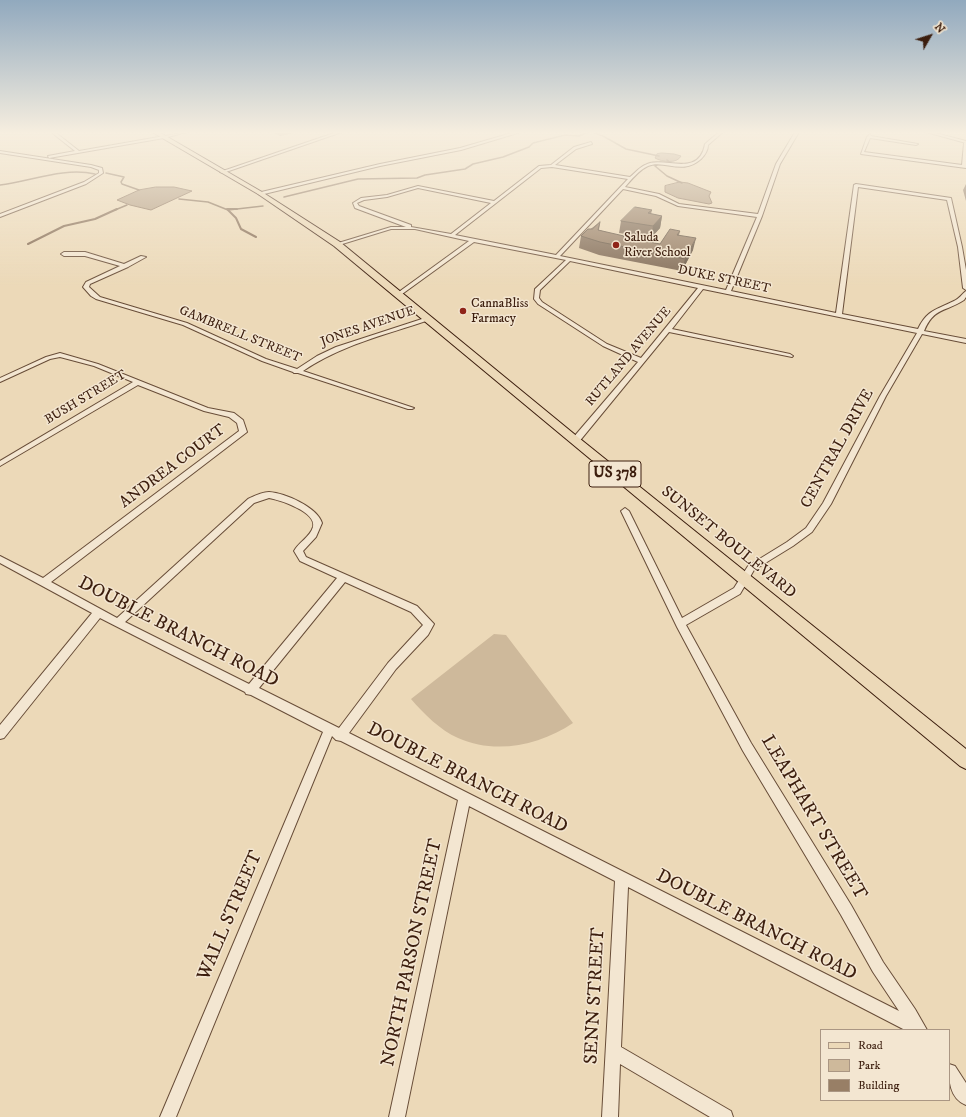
<!DOCTYPE html>
<style>
body{margin:0}
#map{position:relative;width:966px;height:1117px;overflow:hidden;background:#ecd9b8;font-family:"IM FELL DW Pica",serif}
canvas{display:block}
.legend{position:absolute;left:820px;top:1029px;width:130px;height:72px;box-sizing:border-box;background:#f3e6d1;border:1px solid #aa9683;margin:0;padding:5px 7px;list-style:none;font-size:12px;color:#3c1e0e}
.legend li{display:flex;align-items:center;gap:8px;height:20px}
.legend b{width:20px;border:1px solid #aa9683}
.north{position:absolute;left:910px;top:16px;width:40px;height:40px;-webkit-text-stroke:3px #f3e6d1;paint-order:stroke;rotate:51deg;font-size:11px;font-weight:700;line-height:16px;text-align:center;color:#3c1e0e}
.north::after{content:'';display:block;margin:auto;width:14px;height:18px;background:#3c1e0e;clip-path:polygon(50% 0,100% 100%,50% 72%,0 100%)}
</style>
<div id="map">
<canvas width="966" height="1117"></canvas>
<ul class="legend">
<li><b style="height:5px;background:#ecd9b8"></b>Road</li>
<li><b style="height:11px;background:#ceb99b"></b>Park</li>
<li><b style="height:11px;background:#987f66"></b>Building</li>
</ul>
<div class="north">N</div>
</div>
<script>
const ctx = document.querySelector('canvas').getContext('2d');
ctx.lineJoin = 'round';
function paint(path, color) { ctx.fillStyle = color; ctx.fill(path, 'evenodd'); }
function strokePath(path, color, width, dash) { ctx.strokeStyle = color; ctx.lineWidth = width; ctx.lineCap = dash ? 'butt' : 'round'; ctx.setLineDash(dash || []); ctx.stroke(path); }
function label(font, color, halo, rows, align = 'center') {
  ctx.font = font + ' "IM FELL DW Pica",serif'; ctx.lineWidth = 3; ctx.setLineDash([]); ctx.textBaseline = 'middle'; ctx.strokeStyle = halo; ctx.fillStyle = color; for (const [text, x, y, turn = 0] of rows) {
    ctx.save(); ctx.translate(x, y); ctx.rotate((+turn || 0) * Math.PI / 180); ctx.textAlign = isNaN(turn) ? turn : align; if (halo) ctx.strokeText(text, 0, 0); ctx.fillText(text, 0, 0); ctx.restore();
  }
}
paint(new Path2D(`
 M 494,634 L 506,635 L 573,723 C 540,745 496,755 458,738 C 440,730 424,714 411,699 Z`), '#ceb99b');
const water = new Path2D(`
 M 662,153 L 674,154 L 681,156 C 677,164 662,162 655,158 L 657,154 Z
 M 680,182 L 688,183 L 711,192 L 709,196 L 712,203 L 709,204 L 678,198 L 665,192 L 665,186 Z
 M 156,187 L 174,187 L 192,191 L 151,210 L 130,205 L 117,200 L 139,190 Z`);
paint(water, '#b0997e');
strokePath(water, '#826851', 1);
strokePath(new Path2D(`
 M 592,132 L 603,136 L 626,149 L 659,156
 M 660,162 L 671,163 L 667,160
 M 657,165 L 655,166 L 667,176 L 682,183
 M 106,173 L 124,177 L 121,182 L 122,184 L 139,190
 M 0,185 C 31,181 64,167 95,174
 M 284,197 L 358,179 L 417,178 L 425,175 L 465,169 L 473,164 L 503,157 L 529,147 L 533,143 L 565,135 L 579,136 L 588,132
 M 179,199 L 208,202 L 228,210 L 263,206
 M 115,210 L 127,205`), '#826851', 1.5);
strokePath(new Path2D(`
 M 227,209 L 237,209
 M 228,210 L 236,218 L 241,229 L 256,237
 M 28,244 L 64,226 L 95,219 L 117,209`), '#826851', 2);
const minor = new Path2D(`
 M 51,132 L 55,132 L 79,151 L 187,132 L 164,138 L 49,158 L 48,156 L 75,151 Z
 M 337,132 L 342,132 L 223,173 L 220,172 Z
 M 719,132 L 723,132 L 708,145 C 708,150 705,155 701,159 C 682,176 664,159 648,166 C 639,170 631,180 625,187 L 659,194 L 679,204 L 758,214 L 776,164 L 795,132 L 799,132 L 780,164 L 762,216 L 731,291 L 836,313 L 854,185 L 856,184 L 951,198 L 962,247 L 966,270 L 966,290 L 963,288 L 958,247 L 947,200 L 858,187 L 842,314 L 918,329 C 927,310 936,310 954,301 C 959,299 962,294 966,291 L 966,297 L 964,300 C 946,312 934,307 924,331 L 966,339 L 966,343 L 922,334 L 886,396 L 831,504 L 812,532 L 793,546 L 754,570 L 740,594 L 686,625 L 751,743 L 851,905 L 883,962 L 915,1009 L 927,1030 L 905,1030 L 628,887 L 621,1047 L 731,1111 L 733,1117 L 710,1117 L 620,1064 L 618,1117 L 602,1117 L 615,881 L 469,806 L 405,1117 L 389,1117 L 458,800 L 341,741 L 336,740 L 332,736 L 176,1117 L 160,1117 L 323,732 L 251,695 L 246,694 L 245,692 L 100,618 L 4,738 L 0,739 L 0,725 L 92,613 L 0,563 L 0,556 L 43,578 L 239,431 L 237,423 L 229,417 L 204,411 L 138,385 L 0,466 L 0,461 L 133,382 L 94,366 L 60,357 L 50,359 L 0,382 L 0,378 L 46,357 L 60,353 L 98,364 L 208,408 L 234,413 L 243,420 L 247,432 L 51,582 L 117,618 L 248,499 C 254,496 262,492 269,492 C 285,493 317,507 322,523 L 316,537 L 303,551 L 306,557 L 417,606 L 434,624 L 428,635 L 396,669 L 349,733 L 899,1011 L 873,972 L 841,915 L 743,751 L 677,627 L 621,511 L 625,508 L 629,511 L 682,618 L 734,588 L 748,566 L 787,542 L 806,528 L 823,503 L 880,396 L 917,333 L 703,289 L 672,329 L 790,354 L 793,356 L 792,357 L 669,332 L 578,443 L 572,443 L 572,439 L 638,362 L 603,346 L 538,304 L 534,299 L 535,289 L 566,260 L 474,242 L 398,297 L 396,296 L 396,294 L 469,241 L 415,229 L 391,229 L 339,245 L 335,244 L 391,227 L 406,227 L 355,208 L 353,203 L 361,198 L 387,195 L 418,186 L 494,201 L 539,166 L 551,165 L 574,147 L 591,142 L 592,144 L 576,149 L 555,165 L 630,177 C 635,173 640,167 645,165 C 663,155 699,179 705,144 ZM 552,167 L 628,179 L 556,255 L 455,235 L 541,168 ZM 418,188 L 491,203 L 451,234 L 411,227 L 411,225 L 359,206 L 357,203 L 364,200 L 387,197 ZM 623,189 L 656,196 L 678,206 L 757,217 L 726,290 L 560,256 ZM 570,261 L 698,288 L 641,358 L 607,344 L 542,302 L 539,298 L 540,290 ZM 269,498 C 280,500 317,512 313,527 C 310,537 299,542 294,551 L 300,561 L 337,578 L 249,684 L 125,622 L 254,503 ZM 345,582 L 411,612 L 423,625 L 388,663 L 339,728 L 259,688 Z
 M 870,134 L 871,136 L 918,144 L 916,145 L 870,138 L 864,152 L 962,165 L 964,143 L 966,142 L 966,168 L 861,154 L 867,137 Z
 M 0,151 L 91,165 L 102,168 L 103,173 L 86,184 L 0,217 L 0,214 L 84,182 L 99,173 L 99,170 L 91,167 L 0,153 Z
 M 85,252 L 124,264 L 141,256 L 146,257 L 128,267 L 90,284 L 89,287 L 100,297 L 187,323 L 266,359 L 297,369 L 317,356 L 336,347 L 425,318 L 429,318 L 429,320 C 385,335 341,345 303,371 L 414,408 L 412,409 L 408,409 L 298,373 L 294,373 L 293,372 L 262,361 L 183,325 L 96,299 L 91,296 L 83,287 L 86,282 L 120,266 L 85,256 L 64,256 L 61,254 L 64,252 Z
 M 949,1064 L 955,1066 L 966,1083 L 966,1105 C 949,1098 949,1080 949,1064 Z`);
const tertiary = new Path2D(`
 M 515,132 L 521,132 L 461,150 L 380,166 L 260,195 L 257,193 L 380,164 L 460,148 Z
 M 926,132 L 932,132 L 966,141 L 966,143 Z`);
const primary = new Path2D(`
 M 152,132 L 159,132 L 262,192 L 340,242 L 579,438 L 966,749 L 966,769 L 960,766 L 334,246 L 258,194 Z`);
strokePath(minor, '#684d38', 2);
strokePath(tertiary, '#684d38', 2);
strokePath(primary, '#3c1e0e', 2);
paint(minor, '#f3e6d1');
paint(tertiary, '#f3e6d1');
paint(primary, '#ecd9b8');
paint(new Path2D(`
 M 272,132 L 298,132 L 280,136 Z
 M 966,184 L 966,201 L 963,190 Z
 M 652,210 L 651,214 L 662,216 L 660,228 L 651,238 L 619,233 L 621,221 Z
 M 600,222 L 599,230 L 624,237 L 660,244 L 680,231 L 679,235 L 693,250 L 682,271 L 599,255 L 579,248 L 581,236 Z`), '#836d58');
paint(new Path2D(`
 M 279,132 L 298,132 L 280,136 Z
 M 662,216 L 660,228 L 651,238 L 653,226 Z
 M 696,238 L 693,250 L 682,271 L 685,259 Z`), '#6a5947');
const building = new Path2D(`
 M 635,207 L 652,210 L 648,213 L 662,216 L 653,226 L 621,221 Z
 M 600,222 L 598,230 L 624,236 L 623,237 L 660,244 L 670,229 L 680,231 L 677,235 L 696,238 L 685,259 L 600,242 L 581,236 L 588,229 L 592,229 Z`);
paint(building, '#987f66');
strokePath(building, '#6a5947', 1);
const sky = ctx.createLinearGradient(0, 0, 0, 288);
sky.addColorStop(0, '#91a9be');
sky.addColorStop(0.46, '#f6eedf');
sky.addColorStop(1, '#f6eedf00');
ctx.fillStyle = sky;
ctx.fillRect(0, 0, 966, 288);
for (const [x, y, r, color] of [
 [616,245,4,"#8f2418"],
 [463,311,4,"#8f2418"]
]) { const dot = new Path2D(); dot.arc(x, y, r, 0, 2 * Math.PI); ctx.fillStyle = color; ctx.fill(dot); strokePath(dot, '#f3e6d1', 1.5); }
label('13px', '#3c1e0e', '#f3e6d1', [
 ["Saluda",624,238],
 ["River School",624,253],
 ["CannaBliss",471,304],
 ["Farmacy",471,319]
], 'left');
label('13px', '#3c1e0e', '#f3e6d1', [
 ["DUKE STREET",724,280,12],
 ["JONES AVENUE",368,327,-19],
 ["GAMBRELL STREET",240,335,22],
 ["RUTLAND AVENUE",629,357,-50],
 ["BUSH STREET",86,398,-31]
]);
for (const [x, y, w] of [
 [615,474,52]
]) { const box = new Path2D(); box.roundRect(x - w / 2, y - 13, w, 26, 3); ctx.fillStyle = '#f3e6d1'; ctx.fill(box); strokePath(box, '#3c1e0e', 1); }
label('bold 15px', '#3c1e0e', null, [
 ["US 378",615,474]
]);
label('16px', '#3c1e0e', '#f3e6d1', [
 ["CENTRAL DRIVE",838,449,-61],
 ["ANDREA COURT",173,467,-37],
 ["SUNSET BOULEVARD",728,543,39]
]);
label('19px', '#3c1e0e', '#f3e6d1', [
 ["DOUBLE BRANCH ROAD",178,633,27],
 ["DOUBLE BRANCH ROAD",467,779,27],
 ["LEAPHART STREET",813,818,59],
 ["WALL STREET",231,916,-67],
 ["DOUBLE BRANCH ROAD",756,926,27],
 ["NORTH PARSON STREET",413,953,-78],
 ["SENN STREET",596,996,-87]
]);
</script>
